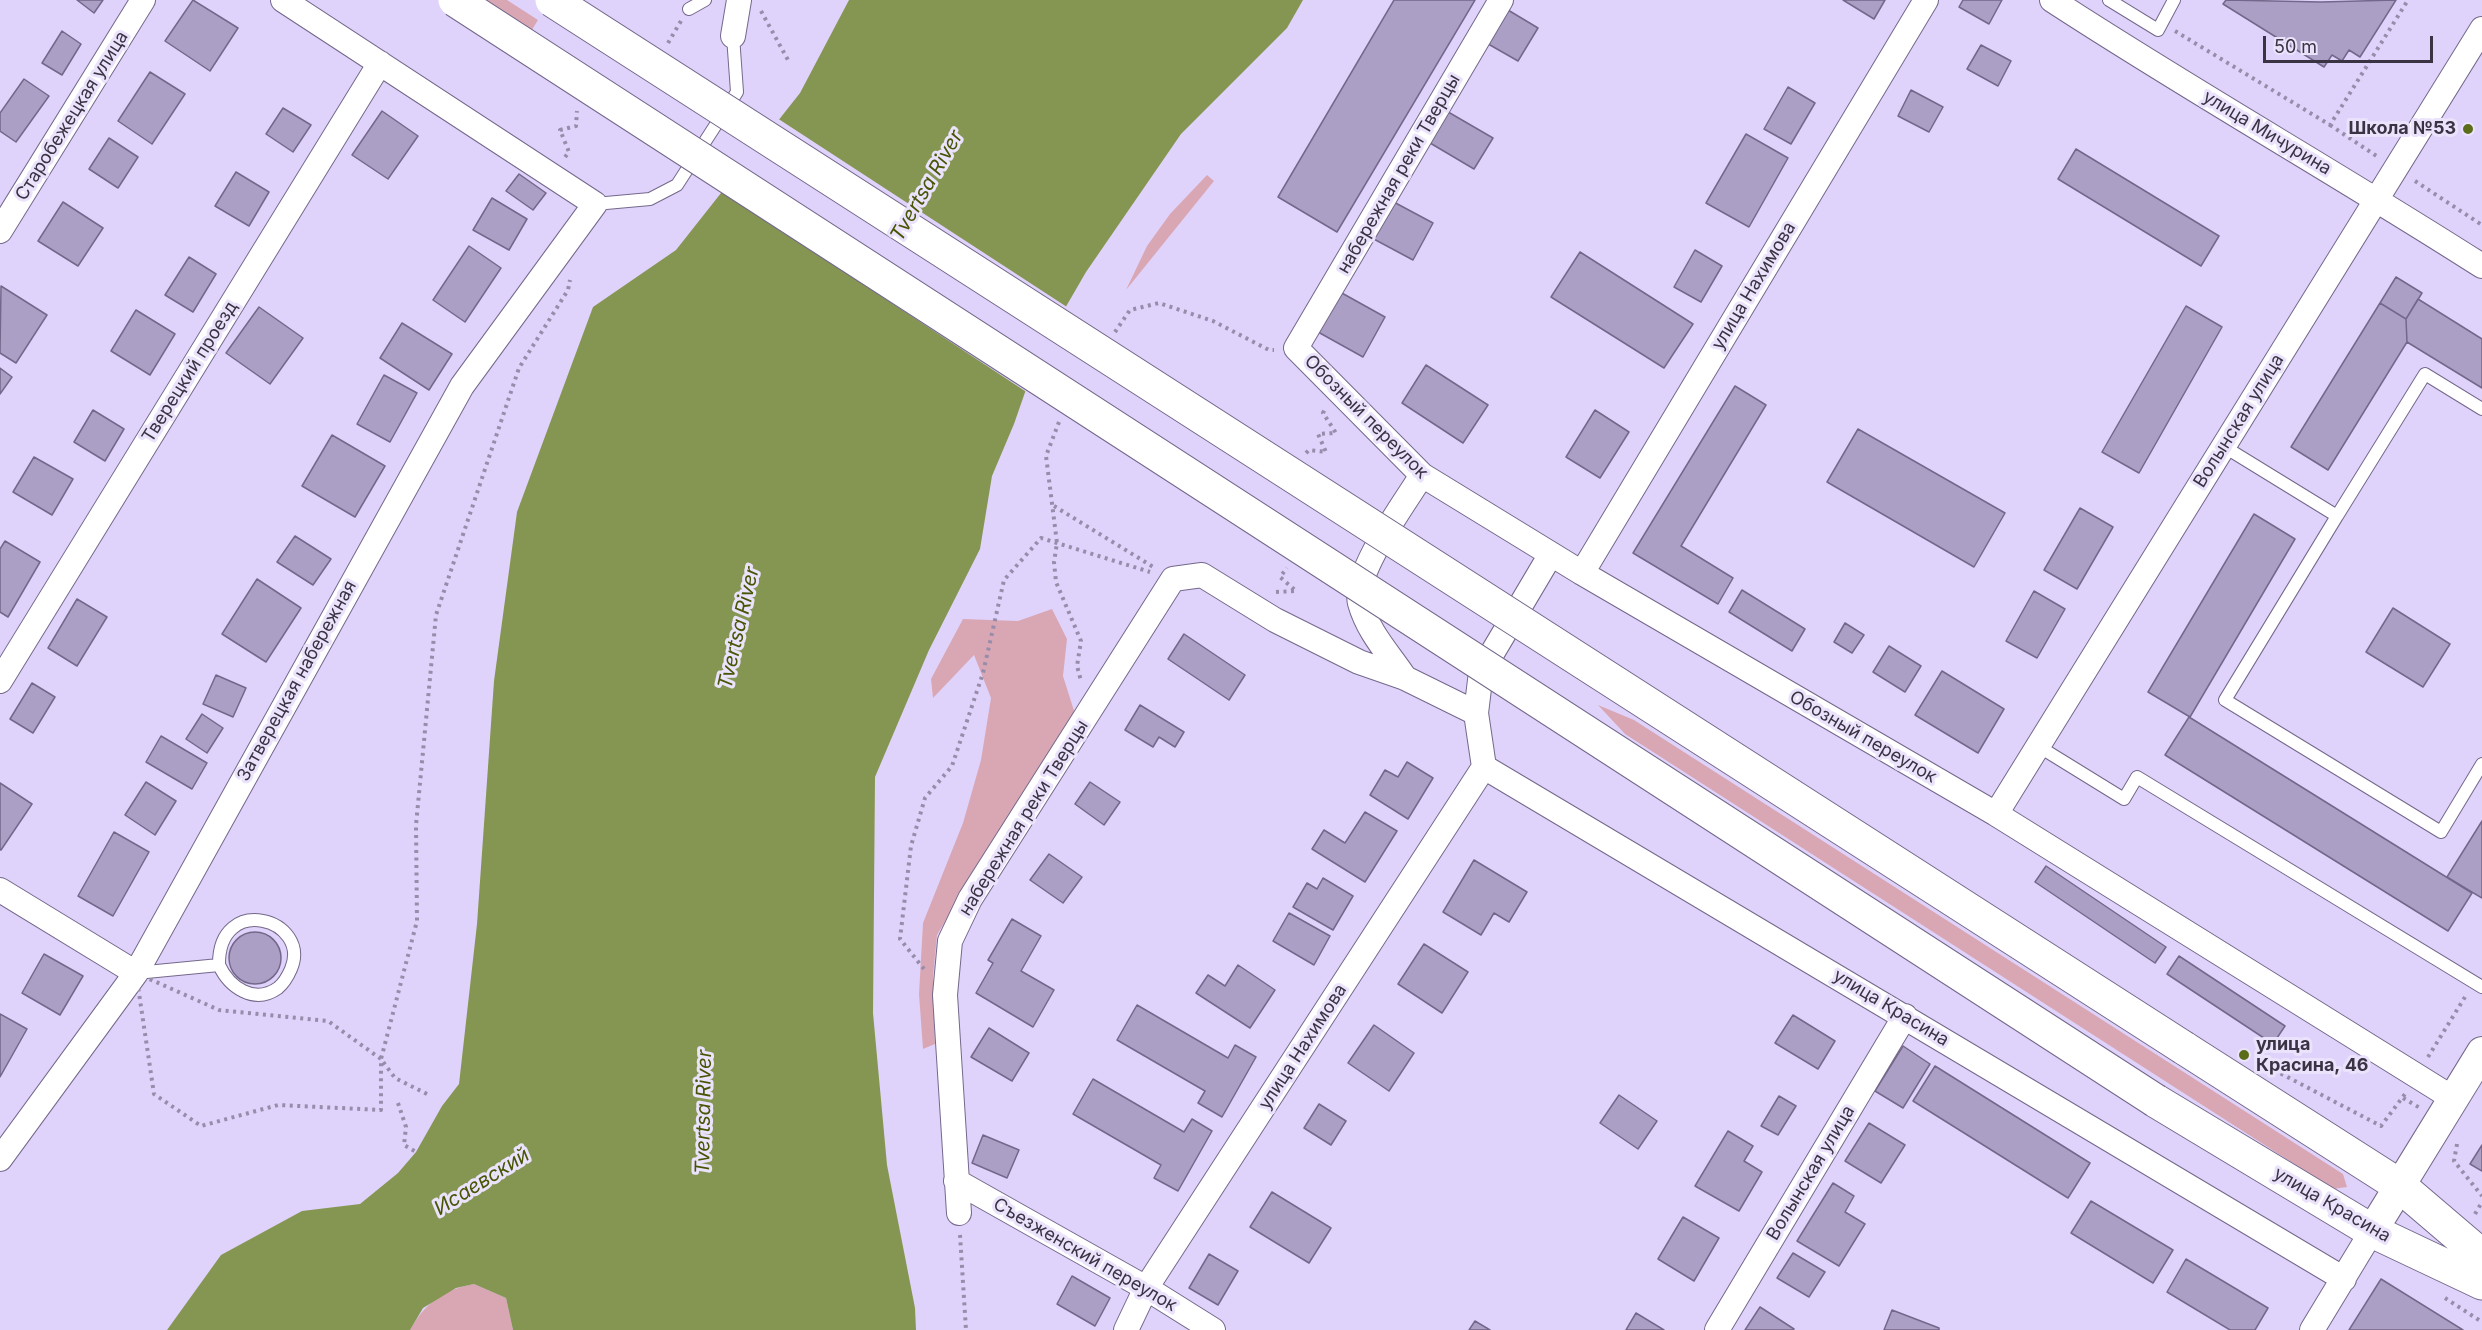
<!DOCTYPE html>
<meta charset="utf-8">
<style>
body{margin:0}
#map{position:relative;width:2482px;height:1330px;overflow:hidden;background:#e0d3fb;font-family:Inter,sans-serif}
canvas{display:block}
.scale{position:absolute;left:2263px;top:36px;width:170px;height:27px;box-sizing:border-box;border:3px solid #393343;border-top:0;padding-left:8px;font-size:18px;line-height:21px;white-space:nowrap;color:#393343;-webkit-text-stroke:4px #ebe3fc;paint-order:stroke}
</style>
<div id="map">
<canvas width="2482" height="1330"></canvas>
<div class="scale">50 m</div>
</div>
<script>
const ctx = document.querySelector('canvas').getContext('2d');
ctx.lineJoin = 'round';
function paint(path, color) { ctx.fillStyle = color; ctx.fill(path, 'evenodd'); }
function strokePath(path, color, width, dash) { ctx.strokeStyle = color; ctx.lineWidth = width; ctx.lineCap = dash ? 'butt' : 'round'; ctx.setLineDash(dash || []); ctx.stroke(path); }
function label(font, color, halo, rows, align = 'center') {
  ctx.font = font + ' Inter,sans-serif'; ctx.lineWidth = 6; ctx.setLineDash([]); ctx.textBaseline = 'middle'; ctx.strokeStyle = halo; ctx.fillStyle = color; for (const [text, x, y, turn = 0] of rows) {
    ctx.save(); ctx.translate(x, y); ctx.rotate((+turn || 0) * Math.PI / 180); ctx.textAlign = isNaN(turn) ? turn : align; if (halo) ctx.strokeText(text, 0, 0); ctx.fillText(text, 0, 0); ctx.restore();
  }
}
paint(new Path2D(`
 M 478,0 L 507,0 L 538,20 L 530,33 Z
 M 1207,175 L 1214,181 L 1126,290 L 1147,246 L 1170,214 Z
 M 1052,609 L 1067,639 L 1063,676 L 1076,717 L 1000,830 L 937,935 L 933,976 L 935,1044 L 923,1049 L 919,994 L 923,923 L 963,823 L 981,760 L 991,698 L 974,655 L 933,698 L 931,679 L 963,619 L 1018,621 Z
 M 1598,705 L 1634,720 L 2343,1174 L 2347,1187 L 2333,1189 L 1625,734 Z
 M 474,1284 L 506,1298 L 513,1330 L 410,1330 C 426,1302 443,1290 474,1284 Z`), '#d9a7b4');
paint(new Path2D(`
 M 849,0 L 1303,0 L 1287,28 L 1181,134 L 1086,272 L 1038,355 L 1014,424 L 992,476 L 980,549 L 929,650 L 875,777 L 873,1013 L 887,1165 L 915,1308 L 916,1330 L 513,1330 L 506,1298 L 474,1284 L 456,1288 L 423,1308 L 410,1330 L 167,1330 L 221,1255 L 302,1211 L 360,1204 L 398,1173 L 416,1152 L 442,1106 L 459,1084 L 477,924 L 494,681 L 517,512 L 593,307 L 676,250 L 800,93 Z`), '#859653');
paint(new Path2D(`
 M 777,118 L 1070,309 L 1041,357 L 1028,393 L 720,190 Z`), '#e0d3fb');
const building = new Path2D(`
 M 77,0 L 103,0 L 94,13 Z
 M 193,0 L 238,28 L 210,71 L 165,41 Z
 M 1394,0 L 1475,0 L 1337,232 L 1278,197 Z
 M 1843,0 L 1885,0 L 1874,19 Z
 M 1963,0 L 2002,0 L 1989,24 L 1959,7 Z
 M 2226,0 L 2321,2 L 2396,0 L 2360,57 L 2349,50 L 2342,61 L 2332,55 L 2324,67 L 2223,4 Z
 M 1503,7 L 1538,28 L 1518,61 L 1483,41 Z
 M 62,31 L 81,44 L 62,75 L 42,63 Z
 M 1981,45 L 2011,61 L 1998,86 L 1967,69 Z
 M 150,72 L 185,94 L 152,144 L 118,121 Z
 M 24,79 L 49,96 L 16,142 L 0,131 L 0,113 Z
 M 1788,87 L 1815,103 L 1791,144 L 1764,129 Z
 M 1911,90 L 1943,107 L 1929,132 L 1898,116 Z
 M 283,108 L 311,125 L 293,152 L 266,134 Z
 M 1443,109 L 1493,138 L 1474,169 L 1425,140 Z
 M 382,111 L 418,136 L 388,179 L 352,155 Z
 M 1746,134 L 1788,158 L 1749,227 L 1706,203 Z
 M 109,138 L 138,157 L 118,188 L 89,169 Z
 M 2076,149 L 2219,236 L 2201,266 L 2058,179 Z
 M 236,172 L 269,192 L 249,226 L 215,206 Z
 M 519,174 L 546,193 L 533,210 L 506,191 Z
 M 492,198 L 527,219 L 509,250 L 473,230 Z
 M 1390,200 L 1433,223 L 1413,260 L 1370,237 Z
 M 63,202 L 103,228 L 78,266 L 38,241 Z
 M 469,246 L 501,268 L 465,322 L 433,300 Z
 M 1695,250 L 1722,266 L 1701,302 L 1674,287 Z
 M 1580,252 L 1693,324 L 1664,368 L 1551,297 Z
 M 189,257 L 216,274 L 193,312 L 165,295 Z
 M 2396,277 L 2422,293 L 2406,319 L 2380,303 Z
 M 1,286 L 47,315 L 16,363 L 0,353 Z
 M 1340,292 L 1385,317 L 1363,357 L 1318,332 Z
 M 2418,299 L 2482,339 L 2482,388 L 2407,342 L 2406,319 Z
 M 2380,303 L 2406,319 L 2407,342 L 2328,470 L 2291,447 Z
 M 2186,306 L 2222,327 L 2139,473 L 2102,452 Z
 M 259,307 L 303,338 L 270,384 L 226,353 Z
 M 136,310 L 175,334 L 150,375 L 111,351 Z
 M 402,323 L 452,354 L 429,390 L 380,358 Z
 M 1426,365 L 1488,405 L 1463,443 L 1402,403 Z
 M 0,368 L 12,377 L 0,394 Z
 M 384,375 L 417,393 L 390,442 L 357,424 Z
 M 1735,386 L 1766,405 L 1681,546 L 1733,578 L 1718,604 L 1633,553 Z
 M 93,410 L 124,429 L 105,461 L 74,442 Z
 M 1595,410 L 1629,432 L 1600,478 L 1566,457 Z
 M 1858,429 L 2005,513 L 1974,567 L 1827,482 Z
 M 332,435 L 385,466 L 355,517 L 302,486 Z
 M 34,457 L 73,479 L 52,515 L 13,492 Z
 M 2080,508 L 2113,527 L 2077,589 L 2044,570 Z
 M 2254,514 L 2295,539 L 2190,717 L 2148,692 Z
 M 295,536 L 331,559 L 313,585 L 277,562 Z
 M 5,541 L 40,562 L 8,617 L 0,612 L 0,549 Z
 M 257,579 L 301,608 L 266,662 L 222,634 Z
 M 1742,590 L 1805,629 L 1792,651 L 1729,612 Z
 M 2034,591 L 2065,609 L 2037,658 L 2006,641 Z
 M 77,599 L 107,617 L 77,666 L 48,648 Z
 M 2393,608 L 2450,644 L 2423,687 L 2366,652 Z
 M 1845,623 L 1864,635 L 1852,653 L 1834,642 Z
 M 1184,634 L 1245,675 L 1229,700 L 1168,659 Z
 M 1889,646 L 1921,666 L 1905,692 L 1873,672 Z
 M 1942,671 L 2004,709 L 1978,753 L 1915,715 Z
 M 216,675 L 246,688 L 233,717 L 203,704 Z
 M 32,683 L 55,697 L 33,733 L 10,719 Z
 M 1140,705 L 1184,732 L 1175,747 L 1159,737 L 1153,747 L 1125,730 Z
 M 202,714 L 223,728 L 207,753 L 186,739 Z
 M 2189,717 L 2472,893 L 2448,931 L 2165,755 Z
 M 161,736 L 207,763 L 192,789 L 146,762 Z
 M 1407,762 L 1433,778 L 1408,819 L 1370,795 L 1385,770 L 1398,777 Z
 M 146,782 L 176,801 L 155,835 L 125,815 Z
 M 1090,782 L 1120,802 L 1104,825 L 1075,804 Z
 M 0,783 L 32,804 L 1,850 L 0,850 Z
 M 1365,812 L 1397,831 L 1365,882 L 1312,849 L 1324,830 L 1345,843 Z
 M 2482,821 L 2482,898 L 2447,877 Z
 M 114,832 L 149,852 L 113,916 L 78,896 Z
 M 1049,854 L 1082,877 L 1063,903 L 1030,880 Z
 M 1474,860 L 1527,892 L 1509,922 L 1494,913 L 1481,935 L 1443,912 Z
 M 2046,866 L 2166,947 L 2155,963 L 2035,882 Z
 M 1323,878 L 1353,896 L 1333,930 L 1293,907 L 1307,883 L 1317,889 Z
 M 1289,913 L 1330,936 L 1314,965 L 1273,941 Z
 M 1012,919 L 1041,936 L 1021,971 L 1054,990 L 1033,1027 L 976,993 L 993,963 L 988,960 Z
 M229 958a26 26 0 1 1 52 0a26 26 0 1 1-52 0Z
 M 1424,944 L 1468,972 L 1442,1013 L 1398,984 Z
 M 44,954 L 83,976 L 60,1015 L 22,993 Z
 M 2179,956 L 2285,1026 L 2273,1044 L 2167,974 Z
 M 1238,965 L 1275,990 L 1250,1028 L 1196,993 L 1208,975 L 1225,986 Z
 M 1137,1005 L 1228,1058 L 1235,1045 L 1256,1057 L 1222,1117 L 1198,1103 L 1205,1091 L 1117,1040 Z
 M 0,1014 L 27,1029 L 0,1077 Z
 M 1793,1015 L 1835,1041 L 1818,1069 L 1775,1043 Z
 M 1374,1025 L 1414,1053 L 1389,1091 L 1348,1063 Z
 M 989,1028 L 1029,1053 L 1012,1081 L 971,1057 Z
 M 1903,1046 L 1930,1064 L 1903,1108 L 1875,1091 Z
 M 1935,1066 L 2090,1163 L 2068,1198 L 1913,1101 Z
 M 1093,1079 L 1184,1132 L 1192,1119 L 1212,1131 L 1178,1191 L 1154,1178 L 1161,1165 L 1073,1114 Z
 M 1619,1095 L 1657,1121 L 1638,1149 L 1600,1123 Z
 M 1779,1096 L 1796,1106 L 1778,1135 L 1761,1126 Z
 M 1319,1104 L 1346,1121 L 1331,1145 L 1304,1128 Z
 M 1869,1123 L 1905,1145 L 1881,1183 L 1845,1161 Z
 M 1728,1131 L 1753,1146 L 1744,1161 L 1762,1172 L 1739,1211 L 1695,1186 Z
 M 983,1135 L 1019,1150 L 1007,1178 L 972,1163 Z
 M 2482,1145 L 2482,1171 L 2470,1164 Z
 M 1833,1183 L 1854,1196 L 1845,1212 L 1865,1224 L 1839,1266 L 1797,1241 Z
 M 1272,1192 L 1331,1228 L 1309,1263 L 1250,1227 Z
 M 2091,1201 L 2173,1250 L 2153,1283 L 2071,1233 Z
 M 1683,1217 L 1719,1238 L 1694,1281 L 1658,1259 Z
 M 1793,1253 L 1825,1272 L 1809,1297 L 1777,1278 Z
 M 1209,1254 L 1238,1271 L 1218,1305 L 1189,1288 Z
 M 2186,1259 L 2268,1308 L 2255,1330 L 2230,1330 L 2167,1292 Z
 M 1072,1276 L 1110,1298 L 1095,1326 L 1057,1304 Z
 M 2381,1279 L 2463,1330 L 2349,1330 Z
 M 1760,1307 L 1794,1329 L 1793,1330 L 1745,1330 Z
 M 1892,1310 L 1939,1328 L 1939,1330 L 1884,1330 Z
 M 1636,1313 L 1664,1330 L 1626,1330 Z
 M 1475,1321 L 1490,1330 L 1469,1330 Z`);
paint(building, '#ac9fc5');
strokePath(building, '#74678b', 1.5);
const service = new Path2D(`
 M 2109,0 L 2158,30 L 2174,0
 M 689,9 L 705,0
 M 595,204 L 650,199 L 677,185 L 737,92 L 733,36
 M 2223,446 L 2337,516 L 2425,374 L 2482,409
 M 2337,516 L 2225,700 L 2441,832 L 2482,764
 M 2038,746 L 2124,799 L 2137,777 L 2482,987
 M 136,973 L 219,965 C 229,987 254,1005 278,988 C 284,983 288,976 291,969 C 312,919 218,892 219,965`);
const minor = new Path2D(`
 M 1501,0 L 1296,348 L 1422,475 L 1582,573 L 1996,814 L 2454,1099
 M 2052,0 C 2193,92 2340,175 2482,266
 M 733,36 L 739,0
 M 0,231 L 143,0
 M 1582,573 L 1926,0
 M 1405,678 C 1389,654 1368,632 1360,603 C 1352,574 1406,501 1422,475
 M 0,681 L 380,63
 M 1484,767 L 2344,1279
 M 1484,767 L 1476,713 L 1481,672 L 1551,554
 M 1996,814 L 2482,29
 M 0,890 L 136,973
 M 0,1159 L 136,973 L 462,386 L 595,204 L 283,0
 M 956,1181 L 1146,1288 L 1213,1330
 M 959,1213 L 945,995 L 950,941 L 970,899 L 1173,579 L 1202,575 L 1275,620 L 1359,662 L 1405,678 L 1476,713
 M 1126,1330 L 1146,1288 L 1484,767
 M 1717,1330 L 1905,1016
 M 2312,1330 L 2372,1231`);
const tertiary = new Path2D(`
 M 2372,1231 L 2482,1052`);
const secondary = new Path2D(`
 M 2184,1048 L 2400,1186 L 2482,1256
 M 2156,1101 L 2372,1231 L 2482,1283`);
strokePath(service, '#74688b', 14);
strokePath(minor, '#74688b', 26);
strokePath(tertiary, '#74688b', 32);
strokePath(secondary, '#74688b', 35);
strokePath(new Path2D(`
 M 761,11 L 788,60
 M 2175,31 L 2330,125 L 2408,0
 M 668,43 L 681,21
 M 2330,125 L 2378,157
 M 565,157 L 569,152 L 560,130 L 576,126 L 577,111
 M 2415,181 L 2482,225
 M 1115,332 L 1130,310 L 1159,303 L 1213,321 L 1269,350 L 1274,350
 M 1059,422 L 1046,456 L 1057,543 L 1054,562 L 1056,582 L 1081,641 L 1077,666 L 1081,681
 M 1306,453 L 1309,450 L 1326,452 L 1318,434 L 1336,433 L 1323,413 L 1325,409
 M 1054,506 L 1155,568
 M 1276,592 L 1296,591 L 1280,577 L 1287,568
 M 924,969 L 900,939 L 911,846 L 925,798 L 952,766 L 983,673 L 1004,580 L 1041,538 L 1150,572
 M 136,973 L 219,1010 L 328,1021 L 381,1059 L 381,1110 L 278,1105 L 201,1126 L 154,1094 Z
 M 2428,1057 L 2465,997
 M 2274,1070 L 2381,1126 L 2405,1094
 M 427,1094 L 395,1078 L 381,1059 L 417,921 L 416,825 L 436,615 L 519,368 L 568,290 L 570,280
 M 2403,1098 L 2420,1108
 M 398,1103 L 406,1127 L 404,1145 L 416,1152
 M 2457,1144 L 2454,1161 L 2482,1196
 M 2475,1214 L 2482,1202
 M 960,1235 L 966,1330
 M 2445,1298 L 2482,1322`), '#978dab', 4, [3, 4.5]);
strokePath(service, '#fff', 12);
strokePath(minor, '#fff', 24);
strokePath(tertiary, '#fff', 30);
strokePath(secondary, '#fff', 33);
const secondaryBridge = new Path2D(`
 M 455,0 L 2156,1101
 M 552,0 L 2184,1048`);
strokePath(secondaryBridge, '#74688b', 35, []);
strokePath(secondaryBridge, '#fff', 33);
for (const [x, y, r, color] of [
 [2468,129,6,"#5c6d19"],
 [2244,1055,6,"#5c6d19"]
]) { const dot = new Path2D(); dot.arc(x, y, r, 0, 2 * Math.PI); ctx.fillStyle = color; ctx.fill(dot); strokePath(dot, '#ebe3fc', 2); }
label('18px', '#393343', '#ebe3fc', [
 ["Старобежецкая улица",72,116,-58],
 ["улица Мичурина",2267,133,31],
 ["набережная реки Тверцы",1399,174,-60],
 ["улица Нахимова",1754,286,-59],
 ["Тверецкий проезд",190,372,-58],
 ["Обозный переулок",1366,417,45],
 ["Волынская улица",2239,421,-58],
 ["Затверецкая набережная",297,681,-61],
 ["Обозный переулок",1863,737,30],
 ["набережная реки Тверцы",1024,818,-58],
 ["улица Красина",1891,1008,31],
 ["улица Нахимова",1303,1047,-57],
 ["Волынская улица",1811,1173,-59],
 ["улица Красина",2332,1205,30],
 ["Съезженский переулок",1085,1255,30]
]);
label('bold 18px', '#393343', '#ebe3fc', [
 ["Школа №53",2456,129],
 ["улица",2256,1045,"left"],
 ["Красина, 46",2256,1066,"left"]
], 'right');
label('italic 20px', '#475504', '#ebe3fc', [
 ["Tvertsa River",927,186,-60],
 ["Tvertsa River",739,628,-77],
 ["Tvertsa River",704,1112,-89],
 ["Исаевский",482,1182,-32]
]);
</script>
